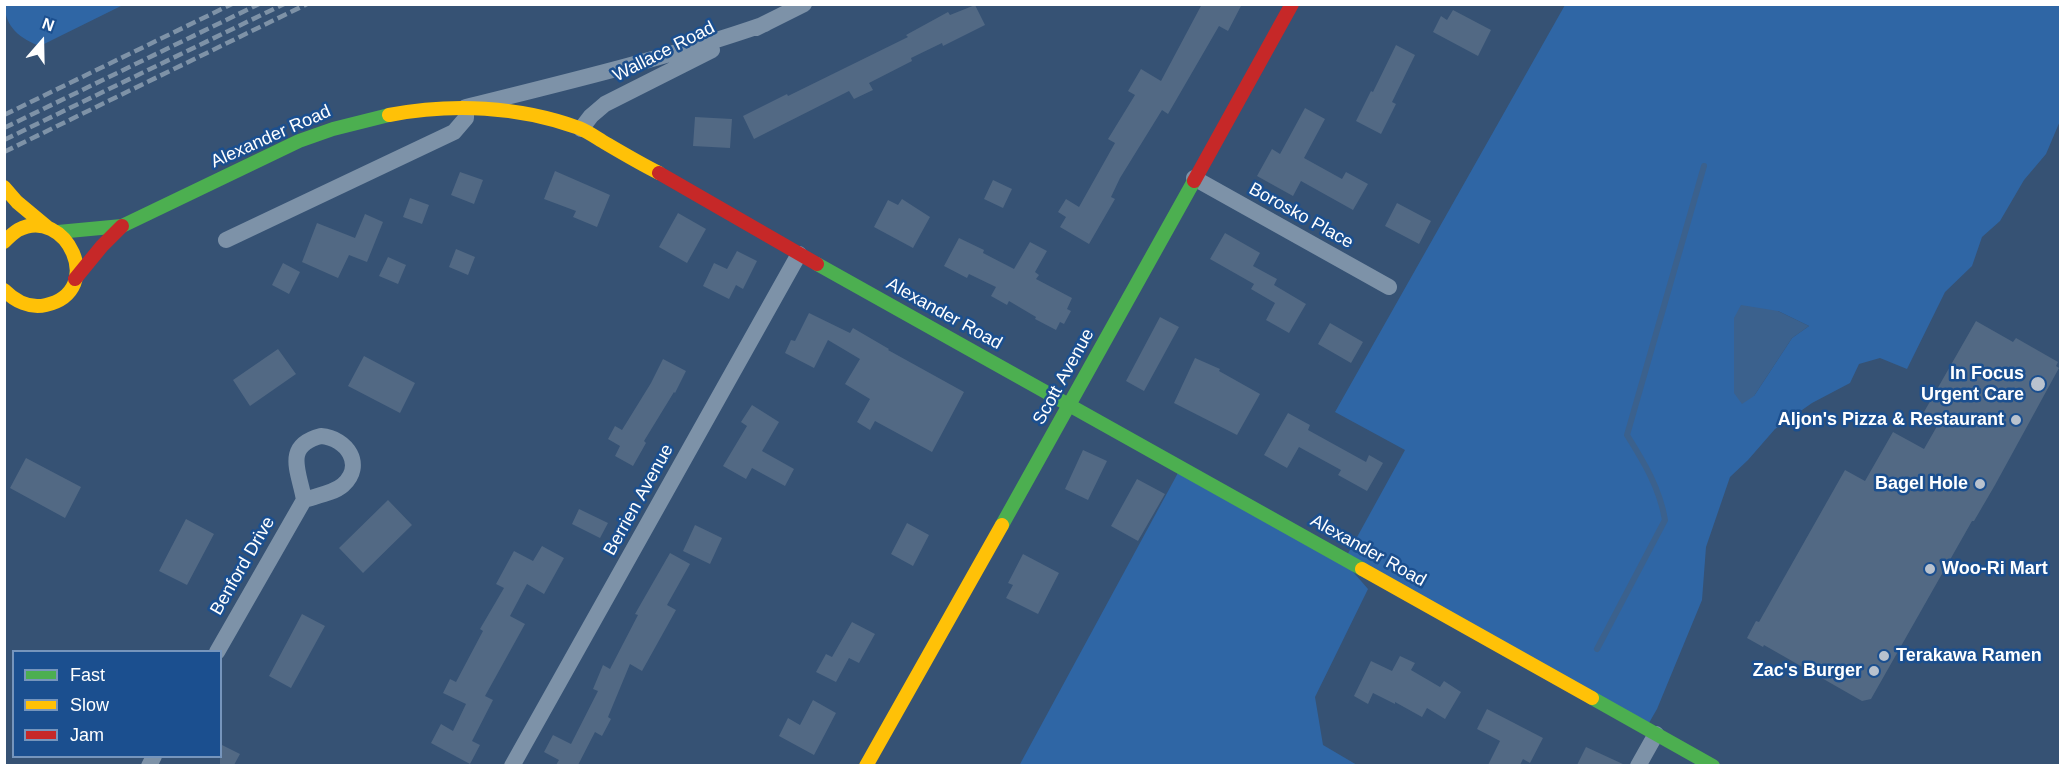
<!DOCTYPE html>
<style>
body{margin:0}
#map{position:relative;width:2065px;height:770px;overflow:hidden;background:#365274;font-family:Helvetica,sans-serif}
canvas{display:block}
.frame{position:absolute;inset:0;border:6px solid #fff;pointer-events:none}
.legend{position:absolute;left:12px;top:650px;width:210px;height:108px;box-sizing:border-box;background:#1b4f8f;border:2px solid #7695bc;margin:0;padding:8px 10px;list-style:none;font-size:18px;color:#fff}
.legend li{display:flex;align-items:center;gap:12px;height:30px}
.legend b{width:30px;border:2px solid #7695bc}
.north{position:absolute;left:12px;top:12px;width:60px;height:60px;-webkit-text-stroke:4px #1b4f8f;paint-order:stroke;rotate:20deg;font-size:16px;font-weight:700;line-height:24px;text-align:center;color:#fff}
.north::after{content:'';display:block;margin:auto;width:21px;height:27px;background:#fff;clip-path:polygon(50% 0,100% 100%,50% 72%,0 100%)}
</style>
<div id="map">
<canvas width="2065" height="770"></canvas>
<div class="frame"></div>
<ul class="legend">
<li><b style="height:8px;background:#4caf50"></b>Fast</li>
<li><b style="height:8px;background:#ffc107"></b>Slow</li>
<li><b style="height:8px;background:#c62828"></b>Jam</li>
</ul>
<div class="north">N</div>
</div>
<script>
const ctx = document.querySelector('canvas').getContext('2d');
ctx.lineJoin = 'round';
function paint(path, color) { ctx.fillStyle = color; ctx.fill(path, 'evenodd'); }
function strokePath(path, color, width, dash) { ctx.strokeStyle = color; ctx.lineWidth = width; ctx.lineCap = dash ? 'butt' : 'round'; ctx.setLineDash(dash || []); ctx.stroke(path); }
function label(font, color, halo, rows, align = 'center') {
  ctx.font = font + ' Helvetica,sans-serif'; ctx.lineWidth = 5; ctx.setLineDash([]); ctx.textBaseline = 'middle'; ctx.strokeStyle = halo; ctx.fillStyle = color; for (const [text, x, y, turn = 0] of rows) {
    ctx.save(); ctx.translate(x, y); ctx.rotate((+turn || 0) * Math.PI / 180); ctx.textAlign = isNaN(turn) ? turn : align; if (halo) ctx.strokeText(text, 0, 0); ctx.fillText(text, 0, 0); ctx.restore();
  }
}
paint(new Path2D(`
 M 5,4 L 123,4 L 123,5 L 40,46 C 21,39 4,27 5,4 Z
 M 1565,5 L 2060,5 L 2060,121 L 2046,154 L 2024,180 L 2000,221 L 1982,237 L 1972,266 L 1945,292 L 1907,369 L 1880,358 L 1859,364 L 1850,383 L 1812,403 L 1775,429 L 1748,460 L 1730,477 L 1706,547 L 1702,600 L 1657,709 L 1646,728 L 1345,559 L 1405,450 L 1335,412 ZM 1778,311 L 1809,326 L 1792,338 L 1754,396 Z
 M 1179,471 L 1348,566 L 1368,589 L 1315,697 L 1323,745 L 1357,765 L 1019,766 Z`), '#2f66a5');
paint(new Path2D(`
 M 1741,305 L 1778,311 L 1809,326 L 1792,338 L 1754,396 L 1742,404 L 1734,393 L 1734,318 Z`), '#3b618d');
strokePath(new Path2D(`
 M 1597,649 L 1665,520 C 1660,489 1644,462 1627,435 L 1704,166`), '#3b618d', 6);
paint(new Path2D(`
 M 1202,4 L 1242,4 L 1228,31 L 1219,26 L 1168,114 L 1162,110 L 1120,178 L 1111,197 L 1115,199 L 1089,244 L 1060,227 L 1066,217 L 1058,212 L 1066,199 L 1079,207 L 1115,143 L 1108,139 L 1135,95 L 1128,91 L 1141,69 L 1161,81 Z
 M 975,5 L 985,25 L 943,46 L 942,43 L 911,58 L 912,61 L 869,83 L 873,90 L 854,99 L 849,91 L 754,139 L 743,116 L 787,94 L 788,96 L 908,37 L 906,35 L 948,12 L 950,15 Z
 M 1453,10 L 1491,30 L 1478,56 L 1433,32 L 1441,16 L 1447,20 Z
 M 1396,45 L 1415,55 L 1392,102 L 1396,104 L 1381,134 L 1356,121 L 1371,91 L 1373,92 Z
 M 1305,108 L 1325,119 L 1304,158 L 1342,179 L 1346,172 L 1368,184 L 1353,210 L 1301,181 L 1293,196 L 1257,176 L 1272,149 L 1280,154 Z
 M 695,117 L 732,119 L 730,148 L 693,146 Z
 M 555,171 L 610,195 L 597,227 L 573,217 L 576,211 L 544,199 Z
 M 460,172 L 483,180 L 474,204 L 451,195 Z
 M 993,180 L 1012,189 L 1003,208 L 984,199 Z
 M 410,198 L 429,205 L 422,224 L 403,217 Z
 M 902,199 L 930,217 L 913,248 L 874,227 L 888,200 L 898,205 Z
 M 1397,203 L 1431,221 L 1419,244 L 1385,226 Z
 M 678,213 L 706,229 L 687,263 L 659,247 Z
 M 365,214 L 383,222 L 367,262 L 349,255 L 338,278 L 302,262 L 317,223 L 355,238 Z
 M 1225,233 L 1260,253 L 1253,266 L 1277,279 L 1274,285 L 1306,304 L 1289,333 L 1266,320 L 1275,303 L 1251,289 L 1254,284 L 1210,259 Z
 M 959,238 L 984,250 L 983,253 L 1014,269 L 1030,242 L 1047,251 L 1035,272 L 1039,275 L 1036,279 L 1072,298 L 1067,309 L 1071,311 L 1064,324 L 1060,322 L 1056,330 L 1035,319 L 1036,317 L 1009,301 L 1007,305 L 991,296 L 996,287 L 969,274 L 967,278 L 944,266 Z
 M 456,249 L 475,257 L 468,275 L 449,267 Z
 M 737,251 L 757,261 L 743,289 L 736,285 L 729,299 L 703,286 L 714,263 L 727,269 Z
 M 388,257 L 406,265 L 398,284 L 379,276 Z
 M 283,263 L 300,272 L 289,294 L 272,285 Z
 M 809,313 L 850,333 L 853,328 L 889,349 L 888,350 L 964,392 L 932,452 L 875,421 L 870,430 L 857,422 L 870,399 L 845,384 L 860,359 L 828,340 L 814,368 L 785,353 L 791,340 L 795,341 Z
 M 1160,317 L 1179,327 L 1144,391 L 1126,381 Z
 M 1976,321 L 2013,342 L 2016,338 L 2058,362 L 2056,366 L 2059,368 L 1995,485 L 1974,521 L 1972,521 L 1871,699 L 1862,701 L 1764,645 L 1763,647 L 1747,638 L 1756,621 L 1759,622 L 1845,470 L 1865,481 L 1893,432 L 1924,449 L 1940,421 L 1924,412 Z
 M 1330,323 L 1363,342 L 1351,363 L 1318,344 Z
 M 278,349 L 296,374 L 250,406 L 233,380 Z
 M 364,356 L 415,383 L 400,413 L 348,386 Z
 M 1195,358 L 1220,369 L 1219,371 L 1260,394 L 1237,435 L 1174,403 Z
 M 663,359 L 686,371 L 675,393 L 674,392 L 644,441 L 646,443 L 633,466 L 615,456 L 620,446 L 608,439 L 615,426 L 622,430 L 651,383 Z
 M 752,405 L 779,422 L 762,451 L 794,469 L 785,486 L 752,468 L 746,479 L 723,466 L 747,426 L 741,422 Z
 M 1288,413 L 1310,425 L 1308,430 L 1366,462 L 1369,455 L 1383,463 L 1367,491 L 1338,475 L 1341,470 L 1299,447 L 1287,468 L 1264,455 Z
 M 1083,450 L 1107,461 L 1088,500 L 1065,489 Z
 M 26,458 L 81,487 L 65,518 L 10,488 Z
 M 1137,479 L 1165,494 L 1138,541 L 1111,526 Z
 M 388,500 L 412,525 L 363,573 L 339,548 Z
 M 579,509 L 608,523 L 600,538 L 572,524 Z
 M 186,519 L 214,534 L 187,585 L 159,571 Z
 M 907,523 L 929,535 L 913,566 L 891,554 Z
 M 695,525 L 722,538 L 710,564 L 683,551 Z
 M 542,546 L 564,558 L 544,594 L 527,584 L 510,616 L 525,624 L 485,696 L 493,700 L 472,741 L 480,745 L 470,764 L 431,743 L 441,724 L 453,731 L 466,704 L 443,693 L 450,679 L 456,682 L 483,631 L 480,629 L 504,588 L 496,584 L 514,551 L 533,561 Z
 M 670,553 L 690,564 L 667,605 L 676,610 L 642,671 L 630,664 L 608,717 L 611,719 L 602,736 L 595,732 L 578,765 L 556,765 L 559,760 L 544,752 L 553,735 L 571,744 L 598,691 L 593,689 L 603,665 L 610,669 L 638,615 L 635,614 Z
 M 1023,554 L 1059,573 L 1038,614 L 1006,598 L 1013,585 L 1008,583 Z
 M 302,614 L 325,626 L 291,688 L 269,676 Z
 M 852,622 L 875,634 L 859,663 L 849,658 L 836,682 L 816,672 L 826,654 L 832,657 Z
 M 1400,656 L 1415,663 L 1411,670 L 1440,687 L 1444,681 L 1461,692 L 1445,719 L 1427,708 L 1422,717 L 1395,702 L 1395,704 L 1373,693 L 1368,704 L 1354,696 L 1371,661 L 1392,671 Z
 M 813,700 L 836,713 L 814,755 L 779,736 L 788,718 L 800,725 Z
 M 1487,709 L 1543,738 L 1530,763 L 1523,759 L 1520,765 L 1488,765 L 1500,741 L 1477,729 Z
 M 220,744 L 240,754 L 234,765 L 220,765 Z
 M 1586,747 L 1625,765 L 1577,765 Z`), '#526984');
strokePath(new Path2D(`
 M 756,28 L 804,4
 M 581,129 L 591,116 L 605,104 L 712,50
 M 1194,178 L 1389,287
 M 226,240 L 454,132 L 466,118 L 466,107 C 566,82 667,58 765,24
 M 321,436 C 347,438 365,465 343,485 C 334,493 316,496 304,500 C 300,473 282,446 321,436 Z
 M 217,652 L 304,500
 M 149,766 L 154,756
 M 512,766 L 799,254
 M 1638,766 L 1656,734`), '#7d92a8', 16);
strokePath(new Path2D(`
 M 58,232 L 122,226 L 299,141 L 333,129 L 389,115
 M 817,264 L 1362,569
 M 1002,525 L 1194,181
 M 1592,698 L 1713,766`), '#4caf50', 14);
strokePath(new Path2D(`
 M 389,115 C 452,103 519,106 579,128 C 589,132 598,139 607,144 C 624,154 641,164 659,173
 M 4,187 L 17,202 L 47,227
 M 4,242 C 8,238 13,233 18,230 C 66,205 107,291 46,305 C 30,309 15,301 4,290
 M 1362,569 L 1592,698
 M 866,766 L 1002,525`), '#ffc107', 14);
strokePath(new Path2D(`
 M 659,173 L 817,264
 M 1194,181 L 1292,4
 M 75,279 L 102,246 L 122,226`), '#c62828', 14);
strokePath(new Path2D(`
 M 4,115 L 232,4
 M 4,128 L 259,4
 M 4,140 L 284,4
 M 4,152 L 307,4`), '#7e92a7', 4.5, [10, 4.5]);
for (const [x, y, r, color] of [
 [2038,384,8,"#b9c2ce"],
 [2016,420,6,"#b9c2ce"],
 [1980,484,6,"#b9c2ce"],
 [1930,569,6,"#b9c2ce"],
 [1884,656,6,"#b9c2ce"],
 [1874,671,6,"#b9c2ce"]
]) { const dot = new Path2D(); dot.arc(x, y, r, 0, 2 * Math.PI); ctx.fillStyle = color; ctx.fill(dot); strokePath(dot, '#1b4f8f', 2); }
label('18px', '#fff', '#1b4f8f', [
 ["Wallace Road",664,52,-27],
 ["Alexander Road",271,137,-24],
 ["Borosko Place",1301,216,29],
 ["Alexander Road",944,314,29],
 ["Scott Avenue",1064,377,-61],
 ["Berrien Avenue",639,500,-61],
 ["Alexander Road",1368,551,29],
 ["Benford Drive",243,566,-60]
]);
label('bold 18px', '#fff', '#1b4f8f', [
 ["In Focus",2024,374],
 ["Urgent Care",2024,395],
 ["Aljon's Pizza & Restaurant",2004,420],
 ["Bagel Hole",1968,484],
 ["Woo-Ri Mart",1942,569,"left"],
 ["Terakawa Ramen",1896,656,"left"],
 ["Zac's Burger",1862,671]
], 'right');
</script>
